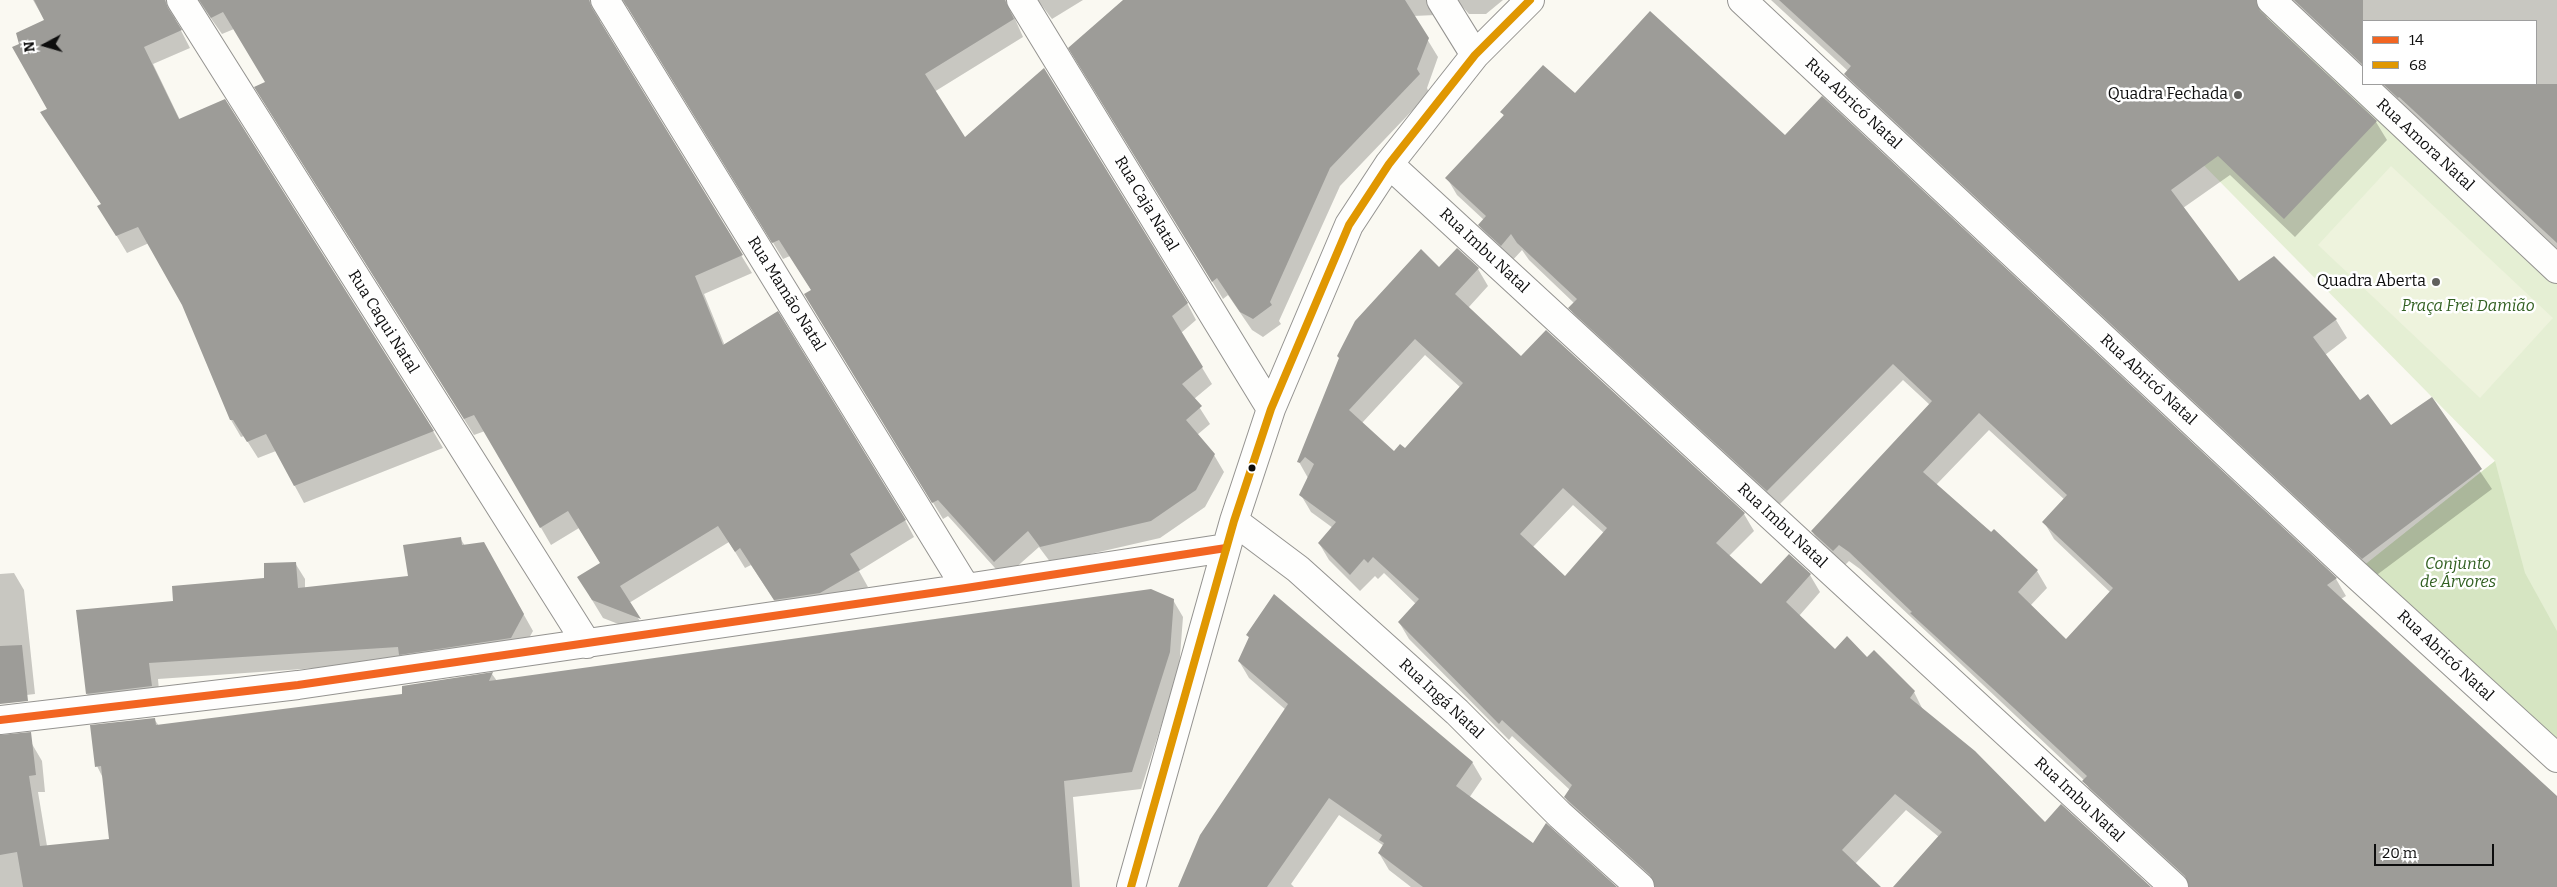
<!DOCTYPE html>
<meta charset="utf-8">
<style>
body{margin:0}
#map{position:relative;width:2557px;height:887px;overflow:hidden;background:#faf9f2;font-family:Bitter,serif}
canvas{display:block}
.legend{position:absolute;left:2362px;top:20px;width:175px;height:65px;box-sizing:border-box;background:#fff;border:1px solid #9e9e9e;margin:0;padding:6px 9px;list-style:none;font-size:15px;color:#0d0d0d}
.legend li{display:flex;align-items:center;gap:10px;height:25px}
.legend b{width:25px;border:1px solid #9e9e9e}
.north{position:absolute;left:20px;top:20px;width:50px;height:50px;-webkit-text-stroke:4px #fff;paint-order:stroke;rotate:264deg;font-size:14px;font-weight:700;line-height:20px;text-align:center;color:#0d0d0d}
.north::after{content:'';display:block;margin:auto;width:18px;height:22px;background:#0d0d0d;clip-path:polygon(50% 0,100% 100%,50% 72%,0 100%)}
.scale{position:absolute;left:2374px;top:844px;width:120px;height:22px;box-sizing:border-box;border:2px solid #0d0d0d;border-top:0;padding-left:6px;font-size:15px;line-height:18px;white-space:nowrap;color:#0d0d0d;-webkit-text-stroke:4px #fff;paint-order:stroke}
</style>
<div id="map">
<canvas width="2557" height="887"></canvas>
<ul class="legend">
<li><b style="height:6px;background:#f26522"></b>14</li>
<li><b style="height:6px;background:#e09701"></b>68</li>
</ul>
<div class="north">N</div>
<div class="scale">20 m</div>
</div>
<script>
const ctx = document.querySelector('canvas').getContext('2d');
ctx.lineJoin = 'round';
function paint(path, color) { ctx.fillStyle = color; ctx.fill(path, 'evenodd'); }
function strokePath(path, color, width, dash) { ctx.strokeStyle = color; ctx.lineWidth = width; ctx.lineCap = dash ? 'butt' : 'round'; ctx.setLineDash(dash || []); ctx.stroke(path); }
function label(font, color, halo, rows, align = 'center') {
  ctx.font = font + ' Bitter,serif'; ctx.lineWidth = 5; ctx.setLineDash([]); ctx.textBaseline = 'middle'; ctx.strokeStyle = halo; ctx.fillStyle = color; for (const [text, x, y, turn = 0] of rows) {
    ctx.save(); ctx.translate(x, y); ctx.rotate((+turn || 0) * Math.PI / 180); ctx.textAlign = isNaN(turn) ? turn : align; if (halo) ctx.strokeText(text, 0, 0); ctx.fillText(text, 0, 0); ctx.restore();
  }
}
paint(new Path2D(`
 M 2150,0 L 2271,0 L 2557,269 L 2557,758 L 2357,571 L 2495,461 L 2099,59 Z`), '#e5efd4');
paint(new Path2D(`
 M 2495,461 L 2525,573 L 2557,631 L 2557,748 L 2357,571 Z`), '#d6e5c2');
paint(new Path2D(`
 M 2391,166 L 2553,318 L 2480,398 L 2318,245 Z`), '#eef3dd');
paint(new Path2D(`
 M 33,0 L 1083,0 L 1052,19 L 1040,3 L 1030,1 L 1016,10 L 1015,19 L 1023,37 L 934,92 L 965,139 L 1187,303 L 1196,320 L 1181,333 L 1212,384 L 1194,399 L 1210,424 L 1197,435 L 1214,455 L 1224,472 L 1205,507 L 1160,538 L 1051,563 L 1039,547 L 1004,578 L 948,516 L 943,519 L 816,312 L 812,291 L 790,256 L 783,259 L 630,9 L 623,3 L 614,1 L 600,10 L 600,25 L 752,273 L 704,294 L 725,346 L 905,520 L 914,537 L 859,571 L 868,587 L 830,610 L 785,617 L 751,565 L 745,568 L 729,542 L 629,603 L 649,636 L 603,618 L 589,595 L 601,564 L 579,528 L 551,545 L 485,431 L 474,435 L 265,104 L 267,82 L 234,29 L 222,34 L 200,3 L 191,1 L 176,11 L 175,19 L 190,48 L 153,64 L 180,120 L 433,431 L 443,448 L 304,503 L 276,451 L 258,458 L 244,436 L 241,437 L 231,420 L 184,304 L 149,243 L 127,253 L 109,223 L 102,205 L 42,113 L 49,110 L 21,44 L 45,21 Z
 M 1125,0 L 1503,0 L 1486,14 L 1469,14 L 1460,4 L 1452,2 L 1436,15 L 1413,16 L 1438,57 L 1427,88 L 1429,93 L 1340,186 L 1279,321 L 1281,324 L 1263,337 L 1252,330 L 1228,295 L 1223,299 L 1080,66 Z
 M 1771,0 L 2557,0 L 2557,251 L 2377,84 L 2536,84 L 2536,21 L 2363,21 L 2363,71 L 2270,9 L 2266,18 L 2376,122 L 2387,140 L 2295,237 L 2230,175 L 2183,208 L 2238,283 L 2273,258 L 2336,320 L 2347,338 L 2325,355 L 2359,402 L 2391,426 L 2431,399 L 2492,489 L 2374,577 L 1856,93 L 1845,74 L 1848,71 Z
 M 1575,95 L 1785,137 L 2336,579 L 2346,596 L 2341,599 L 2557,798 L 2557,887 L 2190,887 L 2094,798 L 2085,781 L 1860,569 L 1849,561 L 1843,567 L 1822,548 L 1812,531 L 1930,405 L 1903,380 L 1777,507 L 1579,325 L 1570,308 L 1574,303 L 1529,260 L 1522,250 L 1511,262 L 1489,242 L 1479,225 L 1484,220 L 1457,195 L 1447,178 L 1504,116 L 1502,112 ZM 1989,430 L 2065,500 L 2044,522 L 2054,539 L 2111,593 L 2066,641 L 2030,606 L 2047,588 L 2037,571 L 1936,485 Z
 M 1457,249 L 1478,269 L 1488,286 L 1468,308 L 1521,358 L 1744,514 L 1754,531 L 1729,556 L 1761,586 L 1789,556 L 1810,575 L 1820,592 L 1799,616 L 1835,650 L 1867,658 L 1914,692 L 1923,710 L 2045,824 L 2149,887 L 1895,887 L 1939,837 L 1906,810 L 1855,864 L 1879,887 L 1656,887 L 1575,814 L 1565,797 L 1570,790 L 1512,736 L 1509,740 L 1409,639 L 1399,622 L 1416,604 L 1384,573 L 1378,579 L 1375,576 L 1360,591 L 1329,560 L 1319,543 L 1333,528 L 1311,512 L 1301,495 L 1308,478 L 1299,462 L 1439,268 ZM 1425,355 L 1461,388 L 1405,450 L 1394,453 L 1362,423 ZM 1573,505 L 1604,533 L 1565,577 L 1532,548 Z
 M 460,538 L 465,546 L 493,560 L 533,631 L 520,654 L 158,679 L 160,703 L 97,710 L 87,694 L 175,602 L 265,579 L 295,563 L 305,579 L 305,588 L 409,577 Z
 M 14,573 L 24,590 L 35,694 L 0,698 L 0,574 Z
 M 1173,600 L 1183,617 L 1179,669 L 1141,789 L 1073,797 L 1080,887 L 0,887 L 0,748 L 32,744 L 42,761 L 45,792 L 38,792 L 47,846 L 110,840 L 103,778 L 97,766 L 154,719 L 159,726 L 404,695 L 403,687 L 492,674 L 497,681 Z
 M 1247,635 L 1472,762 L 1482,779 L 1469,798 L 1533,844 L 1615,887 L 1411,887 L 1389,870 L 1379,853 L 1384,846 L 1339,815 L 1291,884 L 1294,887 L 1180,887 L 1286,710 L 1249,678 L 1239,661 L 1250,639 Z`), '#0003');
paint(new Path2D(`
 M 34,0 L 165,0 L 168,8 L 182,30 L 144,47 L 179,119 L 225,99 L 434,431 L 294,486 L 266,434 L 247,442 L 233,420 L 230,420 L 182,305 L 138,227 L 116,236 L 97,206 L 101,204 L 40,112 L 47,109 L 12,47 L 19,44 L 16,33 L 44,20 Z
 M 199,0 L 589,0 L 592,8 L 743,255 L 695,276 L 723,345 L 778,311 L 906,520 L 850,554 L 860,570 L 820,593 L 774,600 L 740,548 L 735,552 L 718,526 L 620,586 L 641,619 L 592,600 L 577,577 L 600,563 L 568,511 L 540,528 L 474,415 L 464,419 L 254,87 L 265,82 L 223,12 L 211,18 Z
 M 623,0 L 1005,0 L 1014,19 L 925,74 L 965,137 L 1044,68 L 1188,303 L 1172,316 L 1203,367 L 1182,384 L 1202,406 L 1186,420 L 1215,454 L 1196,490 L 1151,521 L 1040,547 L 1028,531 L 994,562 L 938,500 L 932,503 L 804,294 L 811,290 L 779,240 L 772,243 Z
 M 1123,0 L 1405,0 L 1429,38 L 1417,69 L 1420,74 L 1330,168 L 1270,302 L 1272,305 L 1253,319 L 1240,312 L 1217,278 L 1212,282 L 1068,48 Z
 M 1779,0 L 2256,0 L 2260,11 L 2377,121 L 2284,219 L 2218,156 L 2171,190 L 2239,281 L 2274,256 L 2337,319 L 2313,337 L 2360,400 L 2368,394 L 2391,425 L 2432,397 L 2482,469 L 2362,559 L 1844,74 L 1851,66 Z
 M 2294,0 L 2363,0 L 2363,65 Z
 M 1650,11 L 1785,135 L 1822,96 L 2337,578 L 2327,585 L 2557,796 L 2557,887 L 2189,887 L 2185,876 L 2082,781 L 2087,776 L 2014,708 L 1910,613 L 1912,612 L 1849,552 L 1839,545 L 1833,551 L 1811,531 L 1932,401 L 1893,364 L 1767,491 L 1568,308 L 1577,299 L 1517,243 L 1511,234 L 1501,246 L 1478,225 L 1486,216 L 1445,178 L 1504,115 L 1500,112 L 1543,65 L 1575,93 ZM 1979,413 L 2067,495 L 2042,522 L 2113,588 L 2066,639 L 2018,592 L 2038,570 L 1994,529 L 1991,532 L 1923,472 Z
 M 2383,84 L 2557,84 L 2557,243 L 2399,97 L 2398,98 Z
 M 1457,248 L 1479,268 L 1455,294 L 1521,356 L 1546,330 L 1745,513 L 1716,543 L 1761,584 L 1789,554 L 1811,574 L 1786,602 L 1835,649 L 1847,636 L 1867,657 L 1874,650 L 1915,691 L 1910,698 L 1975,751 L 2045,822 L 2061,804 L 2151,887 L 1893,887 L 1942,832 L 1895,794 L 1842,850 L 1881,887 L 1655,887 L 1650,875 L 1564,797 L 1572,785 L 1502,720 L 1499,724 L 1398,622 L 1419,599 L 1373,557 L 1368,563 L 1364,559 L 1350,575 L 1318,543 L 1336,522 L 1299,495 L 1314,464 L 1305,457 L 1300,463 L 1297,462 L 1339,358 L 1337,356 L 1355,321 L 1421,249 L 1439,267 ZM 1415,339 L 1463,383 L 1405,448 L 1400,444 L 1394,451 L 1349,410 ZM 1563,488 L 1607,528 L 1565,576 L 1520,534 Z
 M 461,537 L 462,545 L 484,542 L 524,614 L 511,638 L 399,655 L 398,647 L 149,663 L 152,686 L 86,694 L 76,610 L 173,601 L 172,586 L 264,578 L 264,563 L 296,562 L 298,588 L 408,576 L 403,545 Z
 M 1151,589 L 1174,599 L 1170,652 L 1132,772 L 1064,781 L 1072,887 L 23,887 L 17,852 L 0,855 L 0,735 L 31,732 L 36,775 L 29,776 L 40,846 L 109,839 L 101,766 L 95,767 L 90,725 L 155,718 L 156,725 L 402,694 L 402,686 L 493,672 L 489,681 Z
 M 1274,594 L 1473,762 L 1456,786 L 1533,843 L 1546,823 L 1617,887 L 1423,887 L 1378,853 L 1384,843 L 1379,840 L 1382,835 L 1329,798 L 1267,887 L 1178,887 L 1200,835 L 1288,704 L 1238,661 L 1249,637 L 1246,635 Z
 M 22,645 L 28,701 L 0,704 L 0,646 Z`), '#9d9c98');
const street = new Path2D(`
 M 181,0 L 587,644
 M 605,0 L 966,588
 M 1021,0 L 1271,409
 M 1441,0 L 1475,55
 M 1742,0 L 2350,569 L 2557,758
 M 2271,0 L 2557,269
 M 1389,164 L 2174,887
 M 1234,521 L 1298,569 L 1457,712 L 1560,815 L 1640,887
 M 0,720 L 298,685 L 966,588 L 1226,548
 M 1131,887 L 1234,521 L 1271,409 L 1349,225 L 1389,164 L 1475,55 L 1530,0`);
strokePath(street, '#949390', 30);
strokePath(street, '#fefefd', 28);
strokePath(new Path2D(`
 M 0,720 L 298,685 L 966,588 L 1226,548`), '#f26522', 8);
strokePath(new Path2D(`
 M 1131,887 L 1234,521 L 1271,409 L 1349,225 L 1389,164 L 1475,55 L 1530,0`), '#e09701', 8);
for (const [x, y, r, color] of [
 [2238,95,5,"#60605d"],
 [2436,282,5,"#60605d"],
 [1252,468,4.5,"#0d0d0d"]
]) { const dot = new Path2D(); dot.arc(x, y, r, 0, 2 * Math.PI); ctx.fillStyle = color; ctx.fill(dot); strokePath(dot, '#fff', 2); }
label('16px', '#0d0d0d', '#fff', [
 ["Quadra Fechada",2228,95],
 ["Quadra Aberta",2426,282]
], 'right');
label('16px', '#0d0d0d', '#fff', [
 ["Rua Abricó Natal",1853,104,43],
 ["Rua Amora Natal",2425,145,43],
 ["Rua Caja Natal",1146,204,59],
 ["Rua Imbu Natal",1484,251,43],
 ["Rua Mamão Natal",786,294,58],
 ["Rua Caqui Natal",383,322,58],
 ["Rua Abricó Natal",2148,380,43],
 ["Rua Imbu Natal",1782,526,43],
 ["Rua Abricó Natal",2445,656,43],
 ["Rua Ingá Natal",1441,699,43],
 ["Rua Imbu Natal",2079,800,43]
]);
label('italic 16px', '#326022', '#fff', [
 ["Praça Frei Damião",2468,307],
 ["Conjunto",2458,565],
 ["de Árvores",2458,583]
]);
</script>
